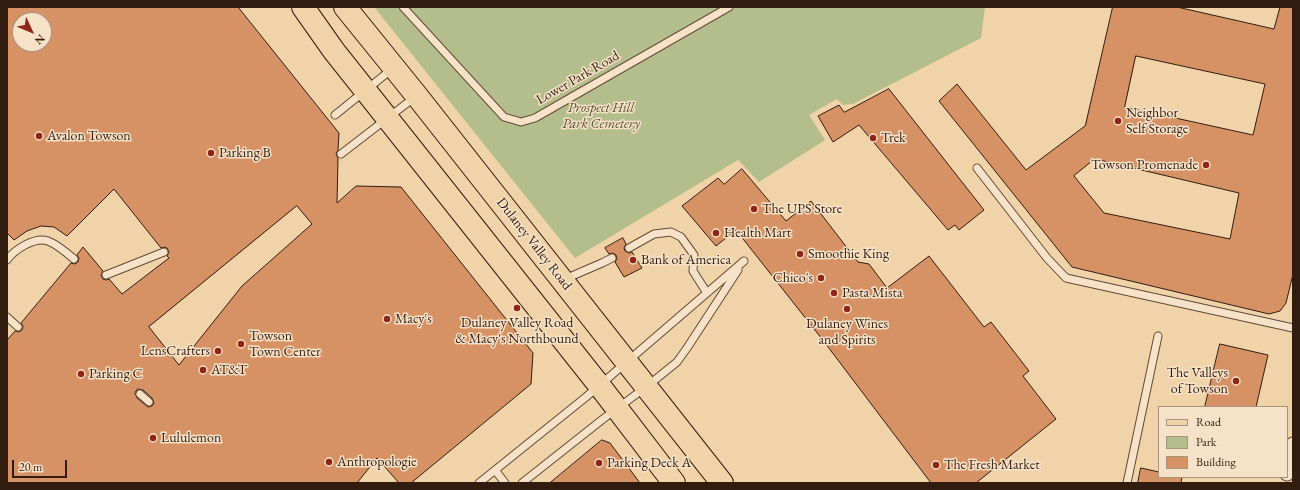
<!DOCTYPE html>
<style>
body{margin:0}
#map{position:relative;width:1300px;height:490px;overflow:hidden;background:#f1d3aa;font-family:"EB Garamond",serif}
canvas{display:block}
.frame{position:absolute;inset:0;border:8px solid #311c0f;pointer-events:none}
.legend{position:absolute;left:1158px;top:406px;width:130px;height:72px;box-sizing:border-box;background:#f6e2c8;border:1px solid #a7937e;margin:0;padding:5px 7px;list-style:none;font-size:12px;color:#311c0f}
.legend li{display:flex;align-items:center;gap:8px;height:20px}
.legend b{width:20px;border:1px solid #a7937e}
.north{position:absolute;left:12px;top:12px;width:40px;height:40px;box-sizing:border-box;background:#f6e2c8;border:1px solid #a7937e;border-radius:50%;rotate:134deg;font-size:11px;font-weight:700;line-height:16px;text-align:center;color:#311c0f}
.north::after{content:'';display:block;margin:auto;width:14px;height:18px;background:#8f2418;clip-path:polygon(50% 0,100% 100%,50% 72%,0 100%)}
.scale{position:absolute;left:12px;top:460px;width:55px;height:18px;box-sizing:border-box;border:2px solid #311c0f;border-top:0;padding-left:5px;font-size:12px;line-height:14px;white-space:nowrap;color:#311c0f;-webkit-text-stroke:3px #f6e2c8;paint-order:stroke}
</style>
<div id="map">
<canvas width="1300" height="490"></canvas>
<div class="frame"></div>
<ul class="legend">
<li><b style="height:5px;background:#f1d3aa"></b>Road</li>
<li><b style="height:11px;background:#b4be8c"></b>Park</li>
<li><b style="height:11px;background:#d69265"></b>Building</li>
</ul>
<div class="north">N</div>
<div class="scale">20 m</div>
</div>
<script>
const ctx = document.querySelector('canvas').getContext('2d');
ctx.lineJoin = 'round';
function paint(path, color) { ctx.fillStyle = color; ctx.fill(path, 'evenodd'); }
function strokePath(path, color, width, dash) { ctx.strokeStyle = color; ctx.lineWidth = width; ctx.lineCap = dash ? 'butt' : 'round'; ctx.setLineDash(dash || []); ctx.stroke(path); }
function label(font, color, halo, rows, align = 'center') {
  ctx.font = font + ' "EB Garamond",serif'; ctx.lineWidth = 3; ctx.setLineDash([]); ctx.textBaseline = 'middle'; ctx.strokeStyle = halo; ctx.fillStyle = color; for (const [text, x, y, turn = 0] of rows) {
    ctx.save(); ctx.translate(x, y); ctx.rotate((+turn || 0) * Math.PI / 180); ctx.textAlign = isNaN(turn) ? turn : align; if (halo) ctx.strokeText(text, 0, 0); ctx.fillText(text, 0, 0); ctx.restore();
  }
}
paint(new Path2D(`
 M 374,7 L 985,7 L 981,38 L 853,104 L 843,105 L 837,99 L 809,115 L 825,140 L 759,182 L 738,160 L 575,258 Z`), '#b4be8c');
const building = new Path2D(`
 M 7,7 L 238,7 L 339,133 L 338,150 L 336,154 L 338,158 L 337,203 L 356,186 L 401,187 L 533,353 L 531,384 L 411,483 L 399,483 L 377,458 L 357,483 L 7,483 L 7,340 L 15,331 L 19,332 L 22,330 L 23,326 L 21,323 L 71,263 L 75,264 L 78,262 L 79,258 L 77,255 L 83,247 L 103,271 L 101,275 L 103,279 L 106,280 L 109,279 L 122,294 L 169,258 L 167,256 L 169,252 L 167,248 L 164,247 L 161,248 L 114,189 L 67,236 L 54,227 L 41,226 L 27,231 L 14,240 L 7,233 ZM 20,20 L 44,20 L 44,44 L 20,44 ZM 297,206 L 312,224 L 242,286 L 179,365 L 149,327 ZM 138,389 L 143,390 L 152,398 L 154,403 L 152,406 L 148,407 L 137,398 L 135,393 Z
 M 1113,7 L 1177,7 L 1274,29 L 1280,7 L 1293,7 L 1293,274 L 1286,303 L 1280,311 L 1269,314 L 1072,267 L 939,101 L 957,84 L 1026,170 L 1085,126 ZM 1136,56 L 1265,84 L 1253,135 L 1125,107 ZM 1095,159 L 1239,193 L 1230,239 L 1104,213 L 1074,176 Z
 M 889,89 L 984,210 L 959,230 L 955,225 L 948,230 L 859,125 L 833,142 L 818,116 L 839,105 L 844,112 Z
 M 742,169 L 786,221 L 811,201 L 858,262 L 869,264 L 887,288 L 929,256 L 984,327 L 991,322 L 1029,371 L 1023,376 L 1056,419 L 976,483 L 931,483 L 822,339 L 736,230 L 716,246 L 682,206 L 718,178 L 724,184 Z
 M 623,238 L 626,244 L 624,248 L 625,251 L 629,253 L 632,252 L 642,268 L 624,277 L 615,262 L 617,259 L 616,255 L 613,253 L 609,254 L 605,248 Z
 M 1220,344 L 1268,355 L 1256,407 L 1205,407 Z
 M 602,440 L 610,443 L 640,483 L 550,483 Z
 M 1141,468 L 1159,472 L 1159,477 L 1182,477 L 1181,483 L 1138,483 Z`);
paint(building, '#d69265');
strokePath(building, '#311c0f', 1);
const service = new Path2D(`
 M 403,7 L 504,117 L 521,122 L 535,118 L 729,7
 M 335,115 L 392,69
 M 341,154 L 415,97
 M 977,168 L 1047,258 L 1066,278 L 1293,328
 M 629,248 L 654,234 L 671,232 L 681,237 L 694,255 L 693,271 L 707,293
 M 7,260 C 14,250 35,236 48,241 C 58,245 66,252 74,259
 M 106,275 L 164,252
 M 565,279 L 602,263 L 612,258
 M 7,317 L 18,327
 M 140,394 L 149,402
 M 495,470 L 505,483
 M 479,483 L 586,397 L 744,261
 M 522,483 L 603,419 L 646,387 L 677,362 L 687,348 L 738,270
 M 1127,483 L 1158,336`);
const minor = new Path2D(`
 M 1287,473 L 1293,445`);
const primary = new Path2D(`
 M 303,7 L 334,51 L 365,90 L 599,385 L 674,483
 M 345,7 L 417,96 L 722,483`);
strokePath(service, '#614a36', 9);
strokePath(minor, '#614a36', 17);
strokePath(primary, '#311c0f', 24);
strokePath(service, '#f6e2c8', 7);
strokePath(minor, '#f6e2c8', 15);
strokePath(primary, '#f1d3aa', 22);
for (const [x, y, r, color] of [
 [1118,121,4,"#8f2418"],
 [39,136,4,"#8f2418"],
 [873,138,4,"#8f2418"],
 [211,153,4,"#8f2418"],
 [1206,165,4,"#8f2418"],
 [754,209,4,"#8f2418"],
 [716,233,4,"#8f2418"],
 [800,254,4,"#8f2418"],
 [633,260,4,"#8f2418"],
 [821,278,4,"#8f2418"],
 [834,293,4,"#8f2418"],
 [517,308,4,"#8f2418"],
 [847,309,4,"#8f2418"],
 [387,319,4,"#8f2418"],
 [241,344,4,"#8f2418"],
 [218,351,4,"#8f2418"],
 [203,370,4,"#8f2418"],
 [81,374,4,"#8f2418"],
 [1236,381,4,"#8f2418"],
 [153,438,4,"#8f2418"],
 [329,462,4,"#8f2418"],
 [599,463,4,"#8f2418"],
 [936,465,4,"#8f2418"]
]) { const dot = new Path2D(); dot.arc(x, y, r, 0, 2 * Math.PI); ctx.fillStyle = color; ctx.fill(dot); strokePath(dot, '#f6e2c8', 1.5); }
label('14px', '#311c0f', '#f6e2c8', [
 ["Lower Park Road",578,78,-30],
 ["Dulaney Valley Road",534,244,52]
]);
label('italic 14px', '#584d34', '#f6e2c8', [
 ["Prospect Hill",601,108],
 ["Park Cemetery",601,124]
]);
label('14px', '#311c0f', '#f6e2c8', [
 ["Neighbor",1126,113],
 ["Self Storage",1126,129],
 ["Avalon Towson",47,136],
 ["Trek",881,138],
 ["Parking B",219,153],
 ["Towson Promenade",1198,165,"right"],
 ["The UPS Store",762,209],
 ["Health Mart",724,233],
 ["Smoothie King",808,254],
 ["Bank of America",641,260],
 ["Chico's",813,278,"right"],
 ["Pasta Mista",842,293],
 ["Macy's",395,319],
 ["Dulaney Valley Road",517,323,"center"],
 ["& Macy's Northbound",517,339,"center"],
 ["Dulaney Wines",847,324,"center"],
 ["and Spirits",847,340,"center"],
 ["Towson",249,336],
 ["Town Center",249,352],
 ["LensCrafters",210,351,"right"],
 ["AT&T",211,370],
 ["The Valleys",1228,373,"right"],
 ["of Towson",1228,389,"right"],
 ["Parking C",89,374],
 ["Lululemon",161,438],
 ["Anthropologie",337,462],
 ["Parking Deck A",607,463],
 ["The Fresh Market",944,465]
], 'left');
</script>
